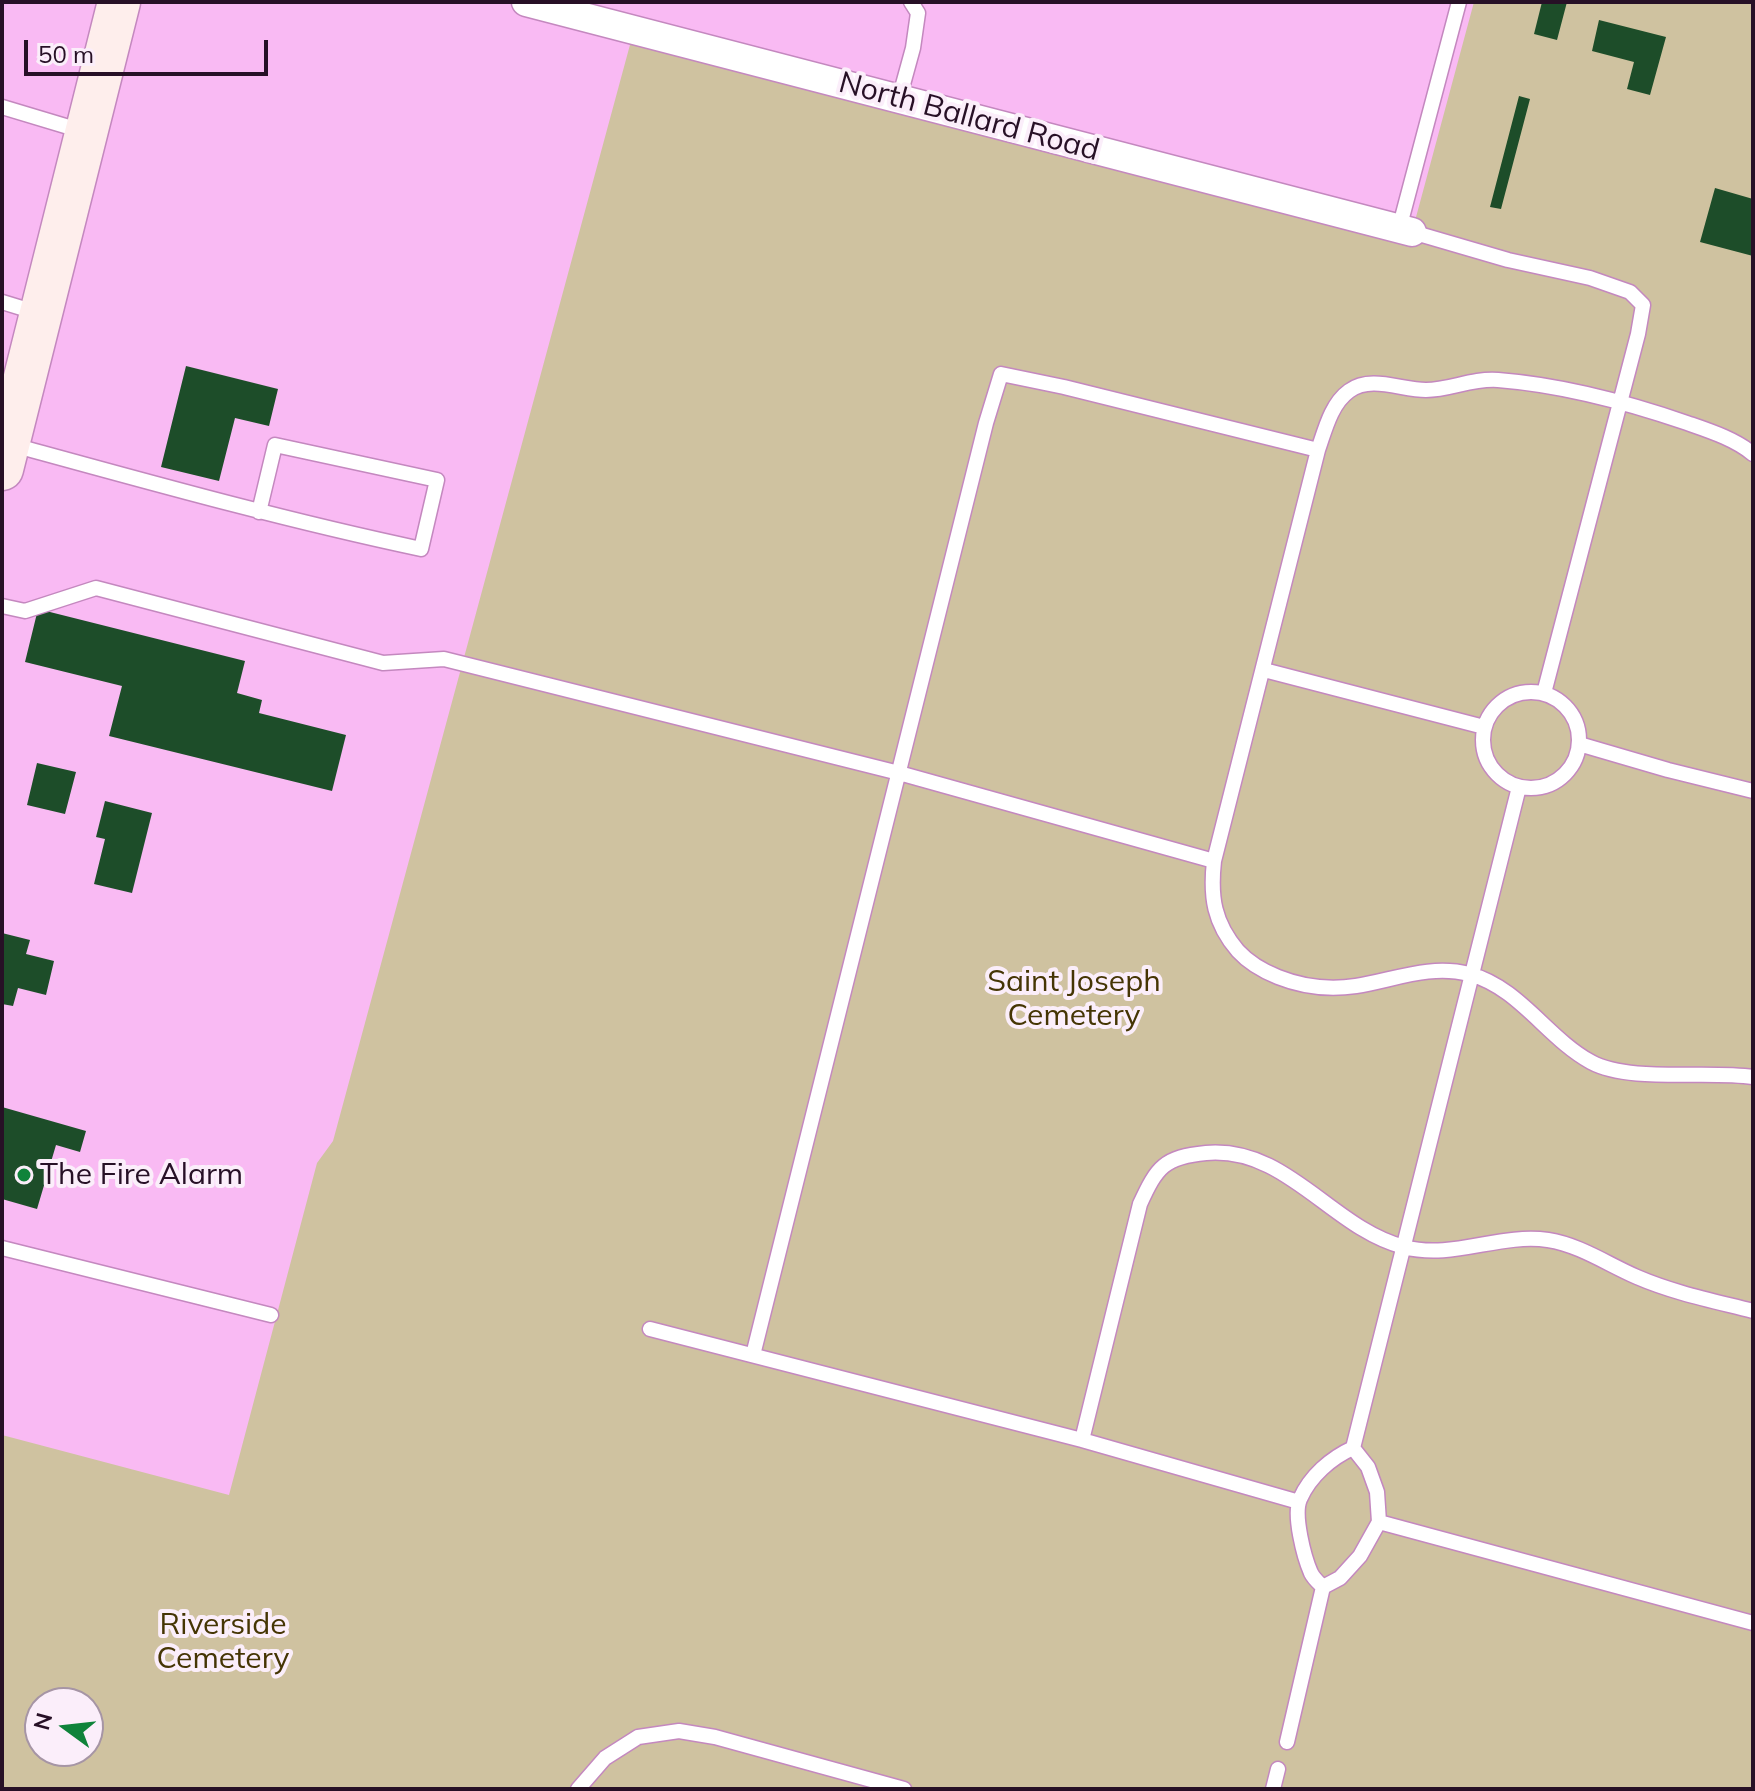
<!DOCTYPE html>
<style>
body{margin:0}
#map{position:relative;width:1755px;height:1791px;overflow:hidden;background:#f9baf3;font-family:Mulish,sans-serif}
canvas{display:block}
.frame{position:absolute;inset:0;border:4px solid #271026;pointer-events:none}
.north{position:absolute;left:24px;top:1687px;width:80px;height:80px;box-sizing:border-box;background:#fbeefa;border:2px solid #a695a5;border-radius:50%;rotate:285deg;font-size:22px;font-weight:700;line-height:32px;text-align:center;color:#271026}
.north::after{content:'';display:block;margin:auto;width:28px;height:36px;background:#0f833a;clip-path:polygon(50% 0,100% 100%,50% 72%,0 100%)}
.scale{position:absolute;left:24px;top:40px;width:244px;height:36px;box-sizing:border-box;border:4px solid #271026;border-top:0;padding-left:10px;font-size:24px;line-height:28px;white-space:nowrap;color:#271026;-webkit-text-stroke:6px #fbeefa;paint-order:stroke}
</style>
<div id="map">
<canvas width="1755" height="1791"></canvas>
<div class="frame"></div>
<div class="north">N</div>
<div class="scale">50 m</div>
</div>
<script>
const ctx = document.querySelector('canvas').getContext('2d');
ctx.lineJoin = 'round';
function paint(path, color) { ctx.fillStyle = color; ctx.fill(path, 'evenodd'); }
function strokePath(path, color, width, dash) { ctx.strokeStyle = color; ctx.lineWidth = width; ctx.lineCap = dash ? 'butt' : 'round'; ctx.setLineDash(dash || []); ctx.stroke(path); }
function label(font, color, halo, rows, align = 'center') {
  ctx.font = font + ' Mulish,sans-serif'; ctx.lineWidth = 8; ctx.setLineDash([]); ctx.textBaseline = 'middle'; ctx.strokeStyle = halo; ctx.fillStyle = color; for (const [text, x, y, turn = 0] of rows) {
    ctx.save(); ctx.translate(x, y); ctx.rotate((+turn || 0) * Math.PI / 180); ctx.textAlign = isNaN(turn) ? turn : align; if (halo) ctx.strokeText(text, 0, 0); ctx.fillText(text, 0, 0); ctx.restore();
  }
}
paint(new Path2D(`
 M 1474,2 L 1753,2 L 1753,1789 L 2,1789 L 2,1435 L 229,1495 L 317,1163 L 333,1141 L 634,30 L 1412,232 ZM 40,1703 L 88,1703 L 88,1751 L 40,1751 Z`), '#cfc2a0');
paint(new Path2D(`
 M 1542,2 L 1567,2 L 1557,40 L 1534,34 Z
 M 1599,20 L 1666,37 L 1650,95 L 1627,89 L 1634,62 L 1592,51 Z
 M 1519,96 L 1530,99 L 1501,209 L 1490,207 Z
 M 1715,188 L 1753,199 L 1753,256 L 1700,242 Z
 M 186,366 L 278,389 L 269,426 L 235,418 L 219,481 L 161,467 Z
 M 38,609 L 245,661 L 237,693 L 262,700 L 259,713 L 346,735 L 332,791 L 109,736 L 122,686 L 25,662 Z
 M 37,763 L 76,772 L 65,814 L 27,805 Z
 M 105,801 L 152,813 L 132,893 L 94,884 L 105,839 L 96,837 Z
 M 2,933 L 30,940 L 26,954 L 54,961 L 46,995 L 18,988 L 13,1006 L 2,1004 Z
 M 2,1107 L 86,1131 L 80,1152 L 56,1145 L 37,1209 L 2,1199 Z`), '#1d4d29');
const service = new Path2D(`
 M 899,99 L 913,48 L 918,13 L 911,2
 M 2,107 L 82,131
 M 1399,229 L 1459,2
 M 1412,232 L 1508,260 L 1590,278 L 1630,292 L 1643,305 L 1638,334 L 1544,693
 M 2,302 L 38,313
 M 13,445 C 148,482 284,520 421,549 L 437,480 L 275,445 L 259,512
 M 1753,454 C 1735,439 1710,431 1687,423 C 1626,402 1562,385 1498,380 C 1472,378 1450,390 1426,390 C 1401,390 1371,375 1349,391 C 1331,404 1325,430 1318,450 L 1214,861 C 1210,897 1214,923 1238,951 C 1249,963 1263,971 1278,977 C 1303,987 1329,990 1356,986 C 1394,980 1430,964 1469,974 C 1519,987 1547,1038 1591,1062 C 1630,1083 1707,1070 1753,1077
 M 2,606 L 25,611 L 96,588 L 383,663 L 444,659 L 899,773 L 1214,861
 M 1264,670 L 1484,727
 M1483 740a48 48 0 1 1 96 0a48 48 0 1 1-96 0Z
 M 1579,744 L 1668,770 L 1753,791
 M 2,1248 L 271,1315
 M 650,1329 L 1082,1440 L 1299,1502
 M 753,1355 L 986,423 L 1001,374 L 1064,387 L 1318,450
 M 1082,1440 L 1140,1204 C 1157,1167 1164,1157 1206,1153 C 1287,1146 1331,1228 1404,1247 C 1453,1260 1499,1233 1548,1240 C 1580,1245 1607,1264 1637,1277 C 1674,1293 1714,1301 1753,1311
 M 1353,1448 L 1519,787
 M 1353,1448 L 1368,1467 L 1377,1492 L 1379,1522 L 1360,1556 L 1340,1578 L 1323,1587 C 1319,1583 1314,1579 1311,1573 C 1304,1557 1293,1515 1300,1499 C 1310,1476 1331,1458 1353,1448 Z
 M 1379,1522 L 1753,1623
 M 1287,1742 L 1323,1587
 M 578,1789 L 605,1758 L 638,1737 L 679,1731 L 715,1737 L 904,1789
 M 1273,1789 L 1278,1769`);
const minor = new Path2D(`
 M 526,2 L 1412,232`);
const secondary = new Path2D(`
 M 2,469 L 119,2`);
strokePath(service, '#c488bf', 17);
strokePath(minor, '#c488bf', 31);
strokePath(secondary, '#c488bf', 45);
strokePath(service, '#fff', 14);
strokePath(minor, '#fff', 28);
strokePath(secondary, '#feeeec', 42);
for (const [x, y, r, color] of [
 [24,1175,8,"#0f833a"]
]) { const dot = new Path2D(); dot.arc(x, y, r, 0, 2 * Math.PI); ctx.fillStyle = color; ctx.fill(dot); strokePath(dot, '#fbeefa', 3); }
label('30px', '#271026', '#fbeefa', [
 ["North Ballard Road",969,117,15]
]);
label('30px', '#453504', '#fbeefa', [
 ["Saint Joseph",1074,982],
 ["Cemetery",1074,1016],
 ["Riverside",223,1625],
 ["Cemetery",223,1659]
]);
label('30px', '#271026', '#fbeefa', [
 ["The Fire Alarm",40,1175]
], 'left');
</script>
